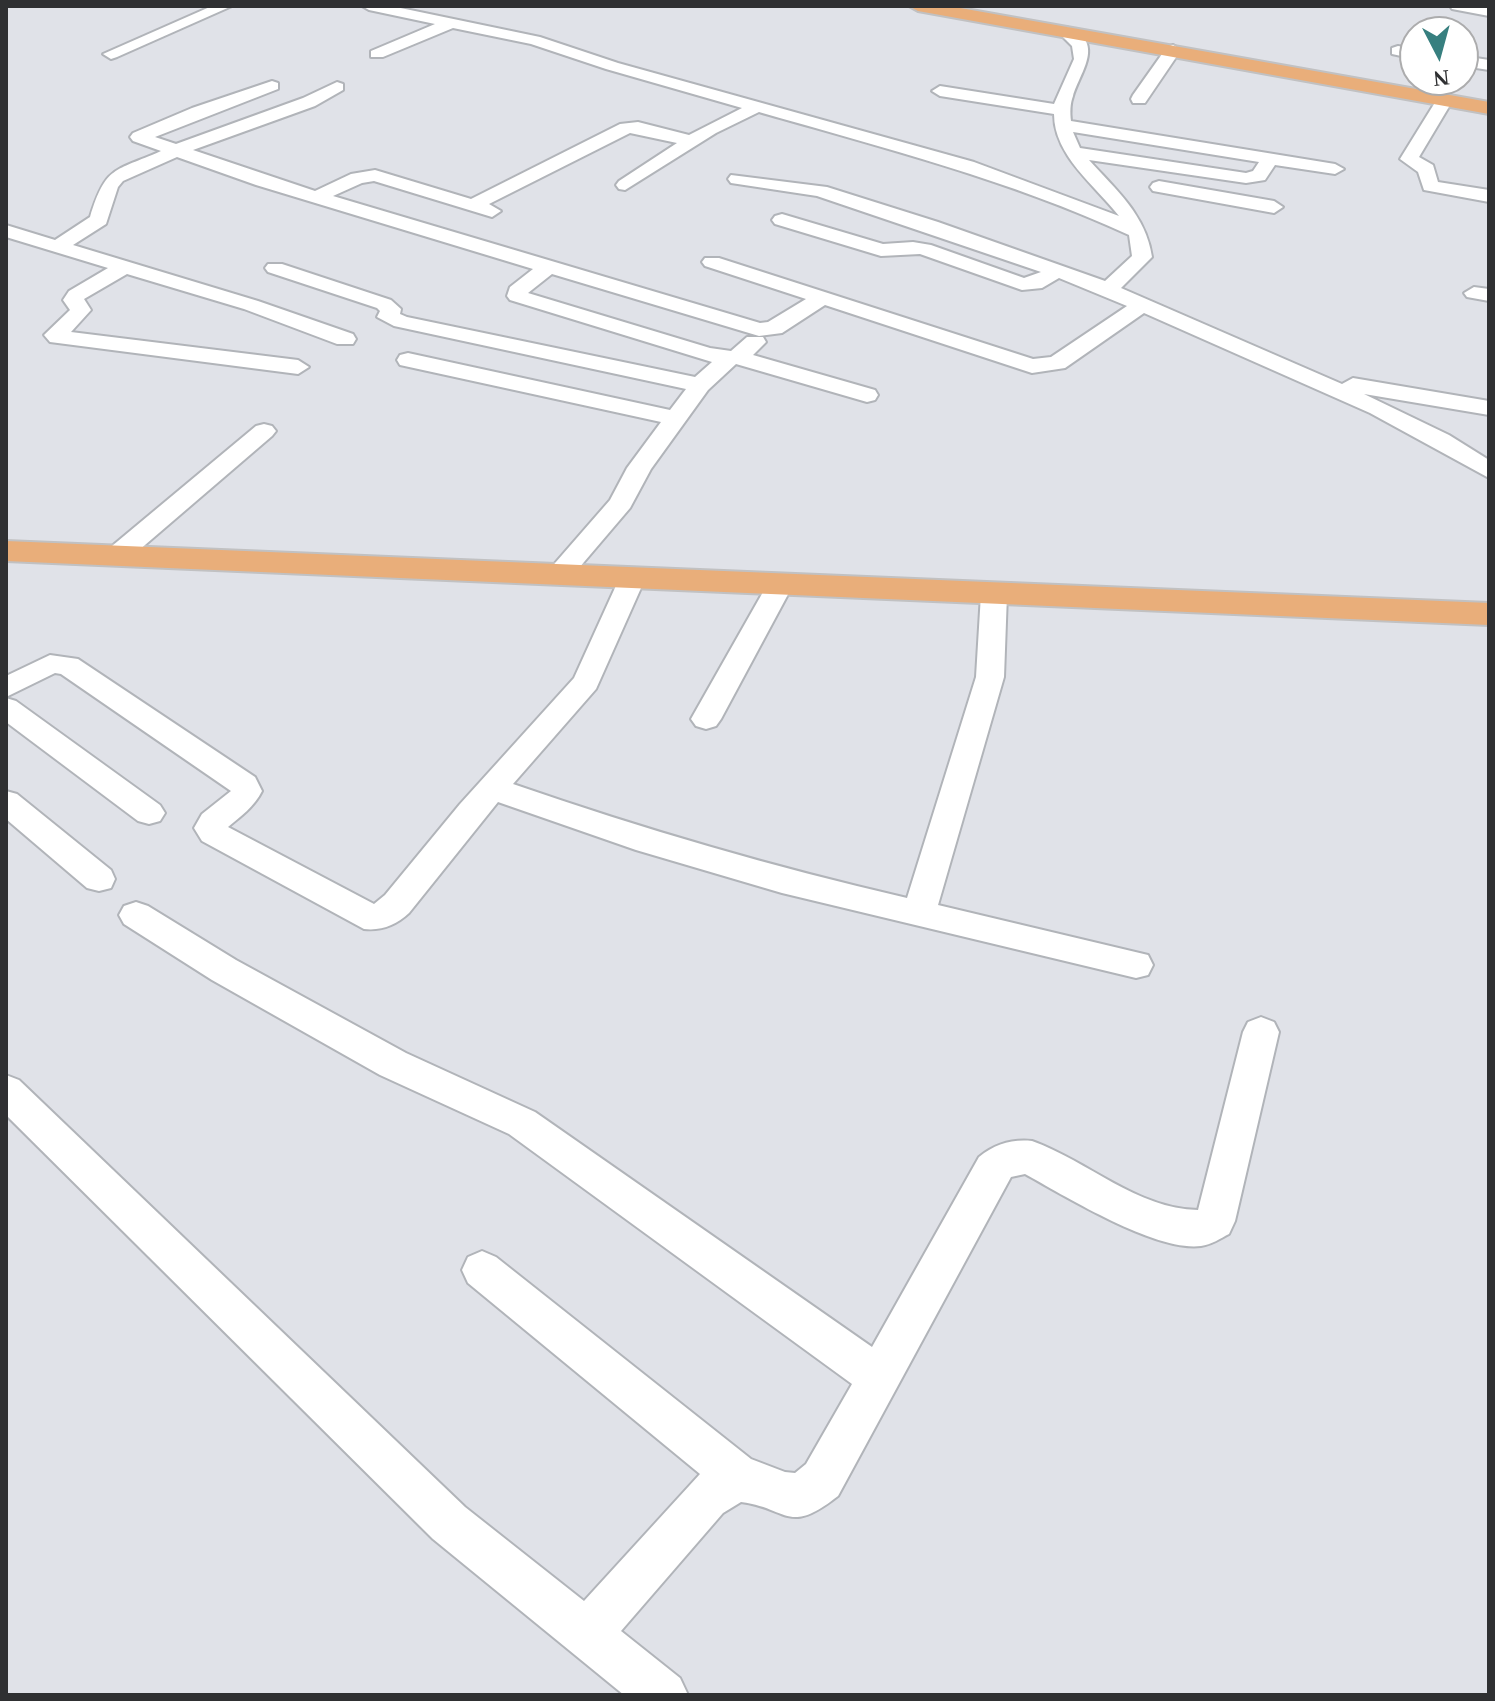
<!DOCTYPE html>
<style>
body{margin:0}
#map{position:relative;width:1495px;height:1701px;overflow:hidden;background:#e0e2e8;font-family:"Times New Roman",serif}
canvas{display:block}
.frame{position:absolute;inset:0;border:8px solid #2f3032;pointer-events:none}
.north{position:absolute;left:1399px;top:16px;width:80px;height:80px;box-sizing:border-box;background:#fff;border:2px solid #acacad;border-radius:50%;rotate:174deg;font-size:22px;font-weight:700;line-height:32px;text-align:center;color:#2f3032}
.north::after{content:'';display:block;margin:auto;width:28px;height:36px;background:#377f7f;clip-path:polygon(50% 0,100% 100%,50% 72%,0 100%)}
</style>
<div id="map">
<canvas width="1495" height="1701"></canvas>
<div class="frame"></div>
<div class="north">N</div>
</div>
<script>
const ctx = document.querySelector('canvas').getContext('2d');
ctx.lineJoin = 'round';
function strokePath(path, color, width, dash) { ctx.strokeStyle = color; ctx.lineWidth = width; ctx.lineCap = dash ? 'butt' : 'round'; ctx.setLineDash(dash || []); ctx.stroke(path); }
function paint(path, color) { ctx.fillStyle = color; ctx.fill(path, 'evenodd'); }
const minor = new Path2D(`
 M 212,6 L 232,6 L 117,57 L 111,59 L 103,54 Z
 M 362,6 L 391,6 L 540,37 L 618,63 L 974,162 L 1119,216 C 1095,185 1054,156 1054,114 L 940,96 L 932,91 L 940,86 L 1054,104 L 1074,59 L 1072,46 L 1058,32 L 1066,27 C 1107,41 1080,72 1073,96 C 1070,104 1070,112 1071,121 L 1335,164 L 1344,169 L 1335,174 L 1275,165 L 1265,180 L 1246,183 L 1089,160 C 1116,190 1146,215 1152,257 L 1121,288 L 1342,384 L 1353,378 L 1489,401 L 1489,415 L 1364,394 L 1449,435 L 1489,460 L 1489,478 L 1370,413 L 1144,313 L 1065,368 L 1032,373 L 825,305 L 782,333 L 759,336 L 552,274 L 528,293 L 710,348 L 731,351 L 747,337 L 763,337 L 766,342 L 753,355 L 875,390 L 878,395 L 875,400 L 867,402 L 736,364 L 708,390 L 651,469 L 630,508 L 567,582 L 549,582 L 545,576 L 549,570 L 610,500 L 627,468 L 661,422 L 400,365 L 397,360 L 400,355 L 408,353 L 670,410 L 686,389 L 394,326 L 377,317 L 380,311 L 377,308 L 268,272 L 265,268 L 268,264 L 282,264 L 391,300 L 401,309 L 400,314 L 407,317 L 695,377 L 712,362 L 510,300 L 507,296 L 510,287 L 533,269 L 256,185 L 177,157 L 123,181 L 118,187 L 106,224 L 73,245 L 258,301 L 353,334 L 356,339 L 353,344 L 337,344 L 244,309 L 127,274 L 84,299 L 91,310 L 71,332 L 298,360 L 309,367 L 298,374 L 50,342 L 44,335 L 70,310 L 63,300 L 69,291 L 108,268 L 6,237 L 6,225 L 55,240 L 90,217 C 106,165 114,172 161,151 L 133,141 L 130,137 L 133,133 L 192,108 L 272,81 L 278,83 L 278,89 L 155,137 L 176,144 L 303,98 L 337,82 L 343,84 L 343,90 L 315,106 L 193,150 L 315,191 L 351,174 L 375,170 L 471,199 L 620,124 L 638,122 L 689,135 L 742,108 L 606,69 L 531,44 L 453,28 L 383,57 L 371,57 L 371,51 L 435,24 L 369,10 ZM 759,112 C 884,148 1010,180 1129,235 L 1132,256 L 1105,281 L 938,222 L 827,187 L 731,175 L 728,179 L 731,183 L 817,196 L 1041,272 L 1024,278 L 931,245 L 913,242 L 883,244 L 782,214 L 775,216 L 772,220 L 775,224 L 881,256 L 920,254 L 1022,290 L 1042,288 L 1059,278 L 1127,306 L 1051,357 L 1033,359 L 719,258 L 705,258 L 702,262 L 705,266 L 806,299 L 768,322 L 760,323 L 333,196 L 362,183 L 374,181 L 492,217 L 501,211 L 489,204 L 630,133 L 677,143 L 619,181 L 616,185 L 619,189 L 625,190 L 716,133 ZM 1073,132 L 1259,162 L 1253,171 L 1246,173 L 1080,148 Z
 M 1450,6 L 1489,8 L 1489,16 L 1452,9 Z
 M 1173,45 L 1181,50 L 1145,103 L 1133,103 L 1131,99 L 1133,95 L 1167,47 Z
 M 1398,46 L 1415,49 L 1415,59 L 1392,54 L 1392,48 Z
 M 1463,56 L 1489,60 L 1489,70 L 1463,66 Z
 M 1445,95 L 1453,100 L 1419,157 L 1433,165 L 1438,182 L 1489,190 L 1489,202 L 1424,190 L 1418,172 L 1400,159 L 1439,96 Z
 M 1159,181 L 1274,201 L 1283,207 L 1274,213 L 1153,191 L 1150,187 L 1153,183 Z
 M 1474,287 L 1489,289 L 1489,301 L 1467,297 L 1464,293 Z
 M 264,424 L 272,426 L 276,431 L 272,436 L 124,563 L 106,563 L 102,557 L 106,551 L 256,426 Z
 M 632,571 L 641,573 L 645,579 L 596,689 L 513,784 C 643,829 773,867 907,898 L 976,677 L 981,594 L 985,588 L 1003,588 L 1007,594 L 1004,677 L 938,905 L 1148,955 L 1153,965 L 1148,975 L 1136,978 L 782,893 L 636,850 L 498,802 L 409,913 C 396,925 382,931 364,929 L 202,841 L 194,828 L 202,814 L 231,791 L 61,674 L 55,673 L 6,697 L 6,676 L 50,655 L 78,659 L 255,777 L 262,791 C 254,807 241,816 228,827 L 374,904 L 385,895 L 460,804 L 574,678 L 619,579 L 623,573 Z
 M 780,577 L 789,579 L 793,585 L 721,719 L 716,726 L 706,729 L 696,726 L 691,719 L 767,585 L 771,579 Z
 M 6,698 L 16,701 L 160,805 L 165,813 L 160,821 L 149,824 L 138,821 L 6,722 Z
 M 6,791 L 17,794 L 111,870 L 115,879 L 111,888 L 99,891 L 87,888 L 6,819 Z
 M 136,902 L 148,906 L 236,960 L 406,1053 L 535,1112 L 872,1347 L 979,1157 C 995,1144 1012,1139 1032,1141 C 1088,1161 1137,1209 1198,1210 L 1243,1032 L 1248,1022 L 1261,1017 L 1274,1022 L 1279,1032 L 1235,1221 L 1229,1234 C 1221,1238 1211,1245 1201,1246 C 1156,1252 1065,1196 1025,1174 L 1011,1177 L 838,1496 C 787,1536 789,1508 741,1502 L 723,1513 L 621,1631 L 680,1678 L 688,1695 L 624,1695 L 433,1539 L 6,1115 L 6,1075 L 19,1080 L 465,1507 L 584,1601 L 700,1474 L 468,1283 L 462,1270 L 468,1257 L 482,1251 L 496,1257 L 751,1459 L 785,1472 L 795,1473 L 806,1464 L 852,1384 L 509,1134 L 380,1075 L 212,980 L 124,924 L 119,915 L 124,906 Z`);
const major = new Path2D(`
 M 909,6 L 949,6 L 1489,102 L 1489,114 L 918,11 Z
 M 6,541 L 1489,603 L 1489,625 L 6,561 Z`);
strokePath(minor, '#b1b4b9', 4);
strokePath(major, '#c1c1c2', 4);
paint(minor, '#fff');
paint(major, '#e9ae7a');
</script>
